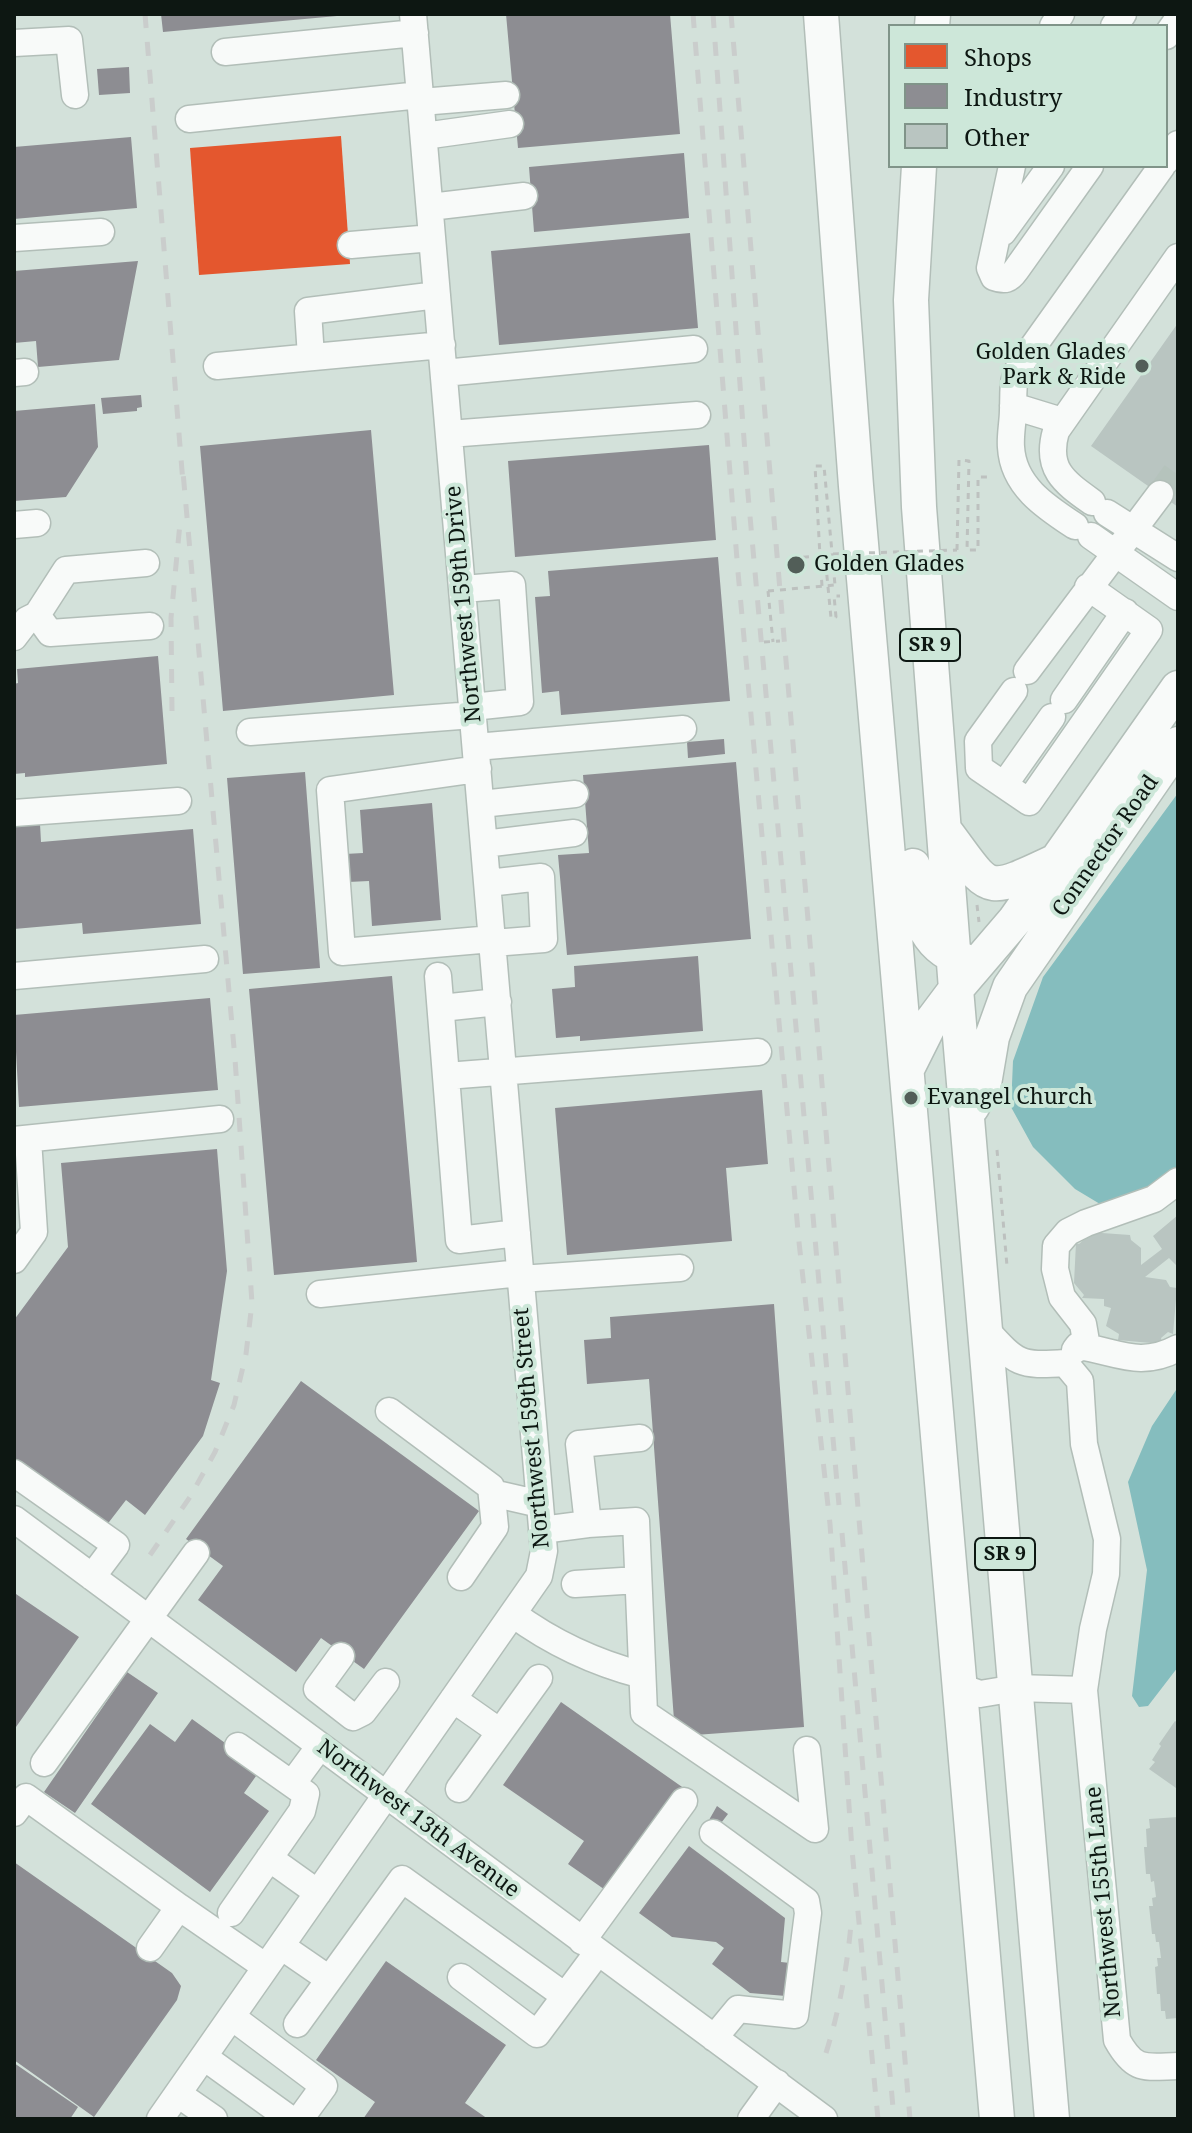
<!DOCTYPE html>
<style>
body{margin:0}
#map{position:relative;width:1192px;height:2133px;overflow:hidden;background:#d3e1da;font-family:"Noto Serif",serif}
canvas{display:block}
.frame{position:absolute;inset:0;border:16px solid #0d1712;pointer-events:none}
.legend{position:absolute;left:888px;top:24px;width:280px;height:144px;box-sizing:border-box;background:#cde7d9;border:2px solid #809489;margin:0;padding:10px 14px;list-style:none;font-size:24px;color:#0d1712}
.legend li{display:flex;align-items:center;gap:16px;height:40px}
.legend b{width:40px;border:2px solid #809489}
</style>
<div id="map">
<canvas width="1192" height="2133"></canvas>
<div class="frame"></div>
<ul class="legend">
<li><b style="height:22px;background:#e4572e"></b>Shops</li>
<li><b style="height:22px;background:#8d8d92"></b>Industry</li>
<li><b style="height:22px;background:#b9c5c1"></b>Other</li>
</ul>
</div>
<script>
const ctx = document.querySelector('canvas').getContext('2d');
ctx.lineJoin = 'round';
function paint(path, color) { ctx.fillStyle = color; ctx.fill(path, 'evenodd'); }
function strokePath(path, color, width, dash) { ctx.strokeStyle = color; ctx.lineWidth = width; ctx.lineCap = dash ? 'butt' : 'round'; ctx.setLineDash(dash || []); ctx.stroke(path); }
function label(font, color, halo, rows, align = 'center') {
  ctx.font = font + ' "Noto Serif",serif'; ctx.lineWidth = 8; ctx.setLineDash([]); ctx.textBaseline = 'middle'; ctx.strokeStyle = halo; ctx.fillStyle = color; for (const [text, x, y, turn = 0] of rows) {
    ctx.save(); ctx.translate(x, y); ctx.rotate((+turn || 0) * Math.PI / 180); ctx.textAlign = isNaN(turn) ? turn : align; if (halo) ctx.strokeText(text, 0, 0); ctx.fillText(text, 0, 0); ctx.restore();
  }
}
paint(new Path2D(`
 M 1178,793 L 1178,1167 L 1162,1180 L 1115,1203 L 1100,1204 L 1075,1189 L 1033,1147 L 1011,1107 L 1013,1061 L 1043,977 Z
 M 1178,1387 L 1178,1667 L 1148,1706 L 1139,1707 L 1132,1696 L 1147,1570 L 1128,1482 L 1152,1426 Z`), '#85bdbe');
paint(new Path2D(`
 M 341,136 L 350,264 L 199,275 L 190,148 Z`), '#e4572e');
paint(new Path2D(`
 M 161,14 L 337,14 L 337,16 L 163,32 Z
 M 506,14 L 670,14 L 680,134 L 518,148 Z
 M 129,67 L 130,93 L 99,95 L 97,69 Z
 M 131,137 L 137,208 L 14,219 L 14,147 Z
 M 684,153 L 689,218 L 534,232 L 529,167 Z
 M 690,233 L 698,328 L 499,345 L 491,251 Z
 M 138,261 L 119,360 L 38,367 L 36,341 L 14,343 L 14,271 Z
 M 141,395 L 142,407 L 137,408 L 137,411 L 103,414 L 101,398 Z
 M 95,404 L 98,447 L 66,497 L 14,501 L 14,411 Z
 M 371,430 L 394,695 L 223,711 L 200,446 Z
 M 709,445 L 716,540 L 515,557 L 508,461 Z
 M 718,557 L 730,701 L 561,715 L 559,691 L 542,693 L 535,597 L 550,596 L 548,571 Z
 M 158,656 L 167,764 L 25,777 L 25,773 L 14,774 L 14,684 L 18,683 L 17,669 Z
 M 724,739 L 725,754 L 688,758 L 687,742 Z
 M 736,762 L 751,939 L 567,955 L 558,855 L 589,853 L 583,775 Z
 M 305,772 L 320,968 L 243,974 L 227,778 Z
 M 432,803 L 441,920 L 372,926 L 369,881 L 348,882 L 345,854 L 363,853 L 360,810 Z
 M 40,824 L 41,842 L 193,829 L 201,924 L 83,934 L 82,923 L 14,929 L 14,827 Z
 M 698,956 L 703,1031 L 580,1041 L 580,1036 L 556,1038 L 552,989 L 575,987 L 574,966 Z
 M 392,976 L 417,1262 L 274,1275 L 249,989 Z
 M 210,998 L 218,1090 L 19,1107 L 14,1015 Z
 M 762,1090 L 768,1164 L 726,1168 L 732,1241 L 567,1255 L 555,1108 Z
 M 217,1149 L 227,1271 L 211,1380 L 220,1383 L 203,1436 L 145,1515 L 126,1500 L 106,1526 L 14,1458 L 14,1320 L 68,1247 L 61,1163 Z
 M 774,1304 L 804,1727 L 695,1735 L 674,1720 L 649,1379 L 587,1384 L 584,1340 L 611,1338 L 610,1317 Z
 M 301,1381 L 479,1511 L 364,1669 L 321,1638 L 296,1672 L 198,1600 L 223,1566 L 186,1539 Z
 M 16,1594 L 79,1637 L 16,1727 L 14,1725 L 14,1597 Z
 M 127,1672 L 158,1693 L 75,1813 L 44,1792 Z
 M 561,1702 L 685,1789 L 611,1894 L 568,1864 L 584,1841 L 503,1785 Z
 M 192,1719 L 261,1769 L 244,1793 L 269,1811 L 210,1892 L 91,1804 L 150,1724 L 175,1742 Z
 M 717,1806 L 728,1814 L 718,1827 L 709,1820 Z
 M 689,1846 L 785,1918 L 781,1962 L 790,1963 L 786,1996 L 750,1993 L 712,1964 L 724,1948 L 716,1942 L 672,1937 L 639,1913 Z
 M 14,1862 L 172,1973 L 181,1986 L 177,2000 L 94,2117 L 14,2060 Z
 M 386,1961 L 506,2045 L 465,2103 L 488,2119 L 363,2119 L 375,2102 L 316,2060 Z
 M 14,2063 L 78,2107 L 70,2119 L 14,2119 Z`), '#8d8d92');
paint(new Path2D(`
 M 1178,323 L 1178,507 L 1091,446 Z
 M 1178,1215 L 1178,1267 L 1169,1258 L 1145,1277 L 1166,1280 L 1170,1287 L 1177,1288 L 1173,1334 L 1168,1332 L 1161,1338 L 1162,1344 L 1118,1340 L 1119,1334 L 1106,1326 L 1111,1308 L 1104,1306 L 1104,1299 L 1082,1298 L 1084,1295 L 1074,1283 L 1076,1243 L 1079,1244 L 1087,1237 L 1088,1232 L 1130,1235 L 1131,1240 L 1141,1248 L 1141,1265 L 1162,1249 L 1153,1236 Z
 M 1175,1721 L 1178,1723 L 1178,1784 L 1176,1788 L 1149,1769 L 1155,1762 L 1152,1760 L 1161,1746 L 1159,1744 Z
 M 1178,1817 L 1178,2018 L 1166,2019 L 1165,2011 L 1161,2011 L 1160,1994 L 1157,1994 L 1155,1967 L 1158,1966 L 1157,1958 L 1161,1958 L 1159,1942 L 1156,1942 L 1155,1934 L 1152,1934 L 1149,1906 L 1153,1906 L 1152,1898 L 1156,1897 L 1154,1881 L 1151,1882 L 1150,1874 L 1146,1874 L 1144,1847 L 1147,1847 L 1146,1829 L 1150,1828 L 1149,1819 Z`), '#b9c5c1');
strokePath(new Path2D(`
 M 1160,494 L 1178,469`), '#b5c3bc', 26, [26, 13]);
const minor = new Path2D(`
 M 1053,26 L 1061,14
 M 1114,26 L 1123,14
 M 1166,36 L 1176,22
 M 14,43 L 69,40 L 75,95
 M 225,52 L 415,33
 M 421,102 L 506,95
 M 189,119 L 420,95
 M 424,136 L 510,124
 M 1166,161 L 1178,144
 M 1012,166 L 990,268 L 994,277 C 1005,281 1009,280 1016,270 L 1090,166
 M 430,207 L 524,196
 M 1003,232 L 1051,166
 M 14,238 L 101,232
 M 351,245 L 432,238
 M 311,357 L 308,311 L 437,295
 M 217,366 L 442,345
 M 14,373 L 25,372
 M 444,373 L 694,349
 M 1013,406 L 1062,421
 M 449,434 L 697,415
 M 1092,502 C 1064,482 1045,469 1056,431 L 1178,257
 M 1107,513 L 1178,558
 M 14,525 L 37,523
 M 1075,526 C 1046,507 1013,486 1011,447 C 1010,435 1013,422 1013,410 C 1014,391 1011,380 1022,362 L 1162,166
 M 1091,536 L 1178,597
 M 463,589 L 512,585 L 520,702 L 472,707
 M 37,615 L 50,633 L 150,626
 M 14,637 L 27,620 L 37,615 L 66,570 L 146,563
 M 1027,671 L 1160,494
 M 1014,691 L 978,741 L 979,768 L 1029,802 L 1149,630 L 1088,587
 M 1064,700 L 1125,612
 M 250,732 L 473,715
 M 476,747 L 683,729
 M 478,769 L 330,790 L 342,952 L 492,939
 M 1004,785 L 1052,717
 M 481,804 L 575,794
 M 14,813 L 178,801
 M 484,844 L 574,833
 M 488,883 L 541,877 L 544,939 L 493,943
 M 14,976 L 205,959
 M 438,976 L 459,1240 L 517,1233
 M 441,1008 L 498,1002
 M 446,1076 L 758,1052
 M 14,1140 L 220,1119
 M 14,1260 L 34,1232 L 28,1139
 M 520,1279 L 680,1268
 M 320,1294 L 520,1273
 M 986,1330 C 1017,1364 1019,1366 1065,1363 L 1080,1381 L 1084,1444 L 1107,1539 L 1106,1574 L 1093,1629 L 1084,1690 L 1117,2040 C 1135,2072 1144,2067 1178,2066
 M 1087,1347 L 1083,1324 L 1062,1297 L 1055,1269 L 1056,1246 L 1068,1232 L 1086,1223 L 1154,1199 L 1178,1181
 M 1075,1350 L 1078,1346 C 1116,1351 1139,1369 1178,1348
 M 389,1411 L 491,1487 L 495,1527 L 461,1577
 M 14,1473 L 116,1545 L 92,1577
 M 492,1493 L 540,1504
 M 14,1519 L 824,2119
 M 588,1524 L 636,1521 L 644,1713 L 815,1829 L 807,1750
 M 542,1530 L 588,1524 L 579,1444 L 640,1438
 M 575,1584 L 638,1580
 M 513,1614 C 551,1642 596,1663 642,1675
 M 341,1656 L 317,1689 L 353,1717 L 363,1712 L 386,1682
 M 960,1687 L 980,1694 L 1016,1688 L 1084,1690
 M 453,1699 L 500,1732
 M 44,1763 L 196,1553
 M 292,1784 L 320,1746
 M 459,1789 L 539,1678
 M 14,1813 L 26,1797 L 179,1907
 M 713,1833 L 806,1901 L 808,1913 L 795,2015 L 738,2009 L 714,2038
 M 269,1858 L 318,1893
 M 231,1913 L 302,1811 L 306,1794 L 238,1746
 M 582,1941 L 684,1801
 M 281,1946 L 329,1979
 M 150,1948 L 179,1907 L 266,1967
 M 461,1977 L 537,2034 L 598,1952
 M 232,2017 L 324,2086 L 300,2119
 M 297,2024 L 402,1879 L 565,1996
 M 204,2057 L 290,2119
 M 178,2094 L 214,2119
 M 160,2119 L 539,1576 L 544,1551 L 413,14
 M 751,2119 L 777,2083`);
const major = new Path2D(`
 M 821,14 L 856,486 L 997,2119
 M 932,26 L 933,14
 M 919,166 L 911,300 L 919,507 L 956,989 L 1052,2119
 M 945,831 C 991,892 982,896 1054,862
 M 913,866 C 917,907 918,944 963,960
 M 908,1067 L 929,1025 L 956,989 L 1015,920 L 1178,688
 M 972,1107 L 984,1084 L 992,1037 L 1010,987 L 1178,744`);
strokePath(minor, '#b2beb8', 29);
strokePath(major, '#b2beb8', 37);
strokePath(new Path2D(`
 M 957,550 L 959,460 L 969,461 L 967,550 L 978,550 L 978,477 L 988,477
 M 820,556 L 825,556 L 831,618 L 836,617 L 834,596 L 840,596
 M 820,556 L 822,586
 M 791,558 L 820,556 L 815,466 L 824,466 L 835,585
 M 768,591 L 773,642
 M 764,642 L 780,641
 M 977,905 L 979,922
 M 997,1150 L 1007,1266`), '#bdc1bf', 3, [6, 6]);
strokePath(minor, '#f8faf9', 26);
strokePath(major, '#f8faf9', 34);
strokePath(new Path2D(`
 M 145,14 L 183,483
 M 693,14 L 738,572 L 799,1242 L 830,1524 L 852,1850 L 878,2119
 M 713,14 L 748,494 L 839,1505
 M 731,14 L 910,2119
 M 172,711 L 171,618 L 180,523
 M 842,1533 L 894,2119
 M 150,1555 L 190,1497 L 215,1452 L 234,1405 L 246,1354 L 252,1303 L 235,1059 L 183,472
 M 826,2053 C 839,2011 847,1969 851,1924`), '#cacdcc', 5, [14, 14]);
strokePath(new Path2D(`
 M 833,554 L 957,550
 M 768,591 L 835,585`), '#bdc1bf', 3, [6, 6]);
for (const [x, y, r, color] of [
 [1142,366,8,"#525e58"],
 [796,565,10,"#525e58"],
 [911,1098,8,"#525e58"]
]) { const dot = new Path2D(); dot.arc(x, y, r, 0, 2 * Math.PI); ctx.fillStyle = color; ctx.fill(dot); strokePath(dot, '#cde7d9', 3); }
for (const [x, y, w] of [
 [930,645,60],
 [1005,1554,60]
]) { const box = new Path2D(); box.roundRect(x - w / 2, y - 16, w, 32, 6); ctx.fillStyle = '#cde7d9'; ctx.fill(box); strokePath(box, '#0d1712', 2); }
label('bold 20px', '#0d1712', null, [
 ["SR 9",930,645],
 ["SR 9",1005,1554]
]);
label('22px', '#0d1712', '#cde7d9', [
 ["Golden Glades",1126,353,"right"],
 ["Park & Ride",1126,378,"right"],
 ["Golden Glades",814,565],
 ["Evangel Church",927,1098]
], 'left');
label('22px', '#0d1712', '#cde7d9', [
 ["Northwest 159th Drive",464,604,-95],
 ["Connector Road",1106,846,-55],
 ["Northwest 159th Street",532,1428,-95],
 ["Northwest 13th Avenue",418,1819,37],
 ["Northwest 155th Lane",1104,1902,-95]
]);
</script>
